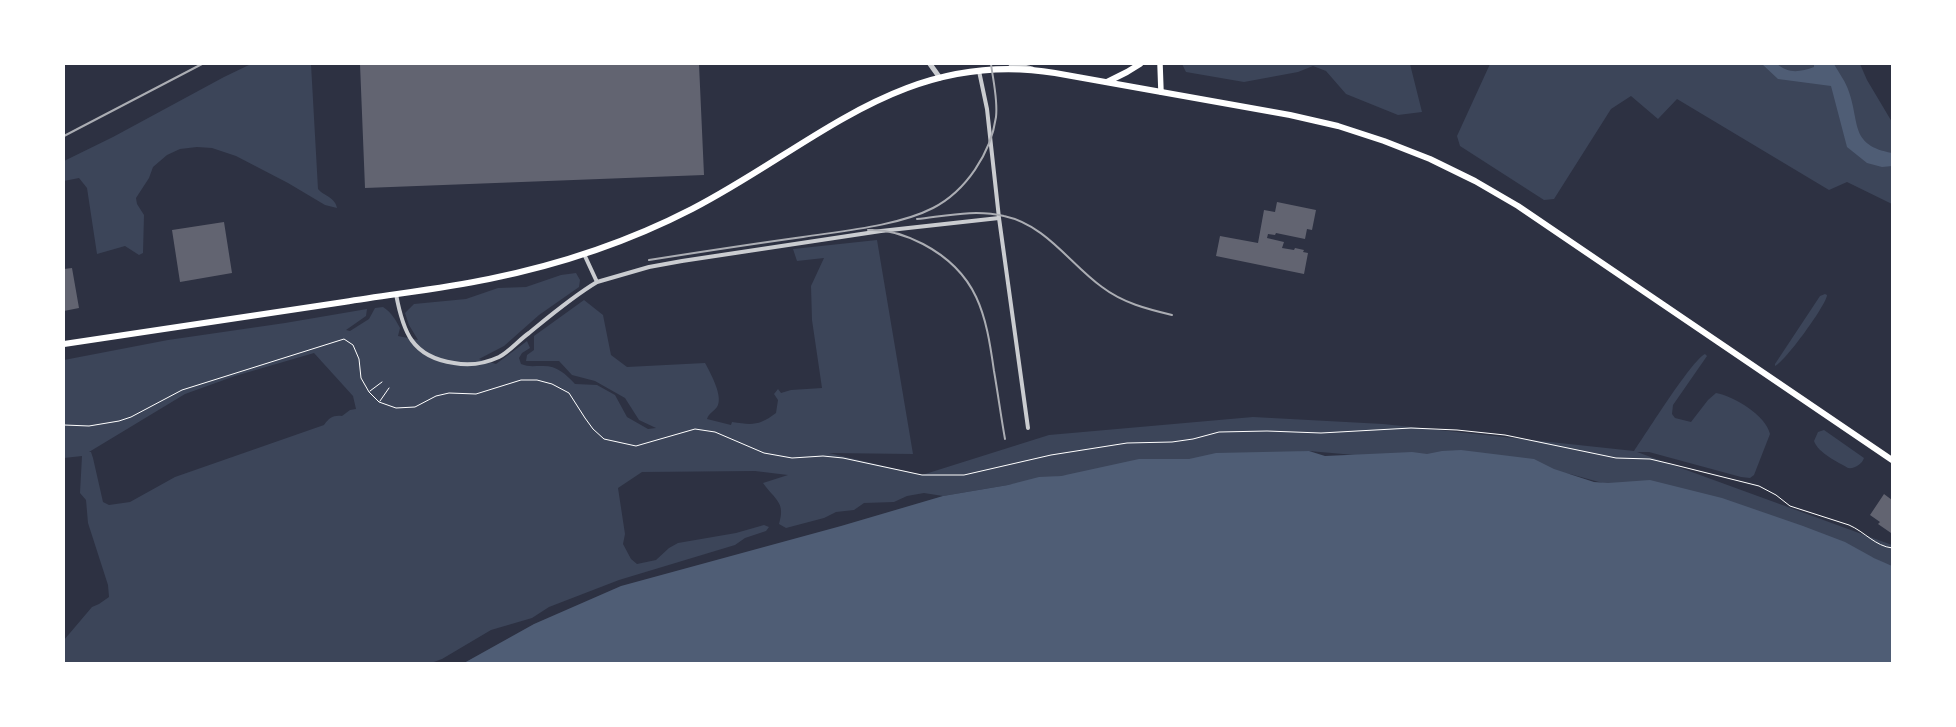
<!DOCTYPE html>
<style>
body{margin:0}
#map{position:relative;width:1956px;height:727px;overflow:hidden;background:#2d3142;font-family:Overpass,sans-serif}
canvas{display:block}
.frame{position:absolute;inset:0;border:65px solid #fff;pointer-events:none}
</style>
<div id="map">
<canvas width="1956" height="727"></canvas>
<div class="frame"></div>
</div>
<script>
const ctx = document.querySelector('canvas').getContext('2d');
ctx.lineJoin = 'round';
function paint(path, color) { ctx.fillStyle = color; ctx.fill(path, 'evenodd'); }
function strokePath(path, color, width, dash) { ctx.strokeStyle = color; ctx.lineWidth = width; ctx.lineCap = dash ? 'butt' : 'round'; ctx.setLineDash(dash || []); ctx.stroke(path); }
paint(new Path2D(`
 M 251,64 L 311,64 L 318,189 C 324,196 335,197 337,208 L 325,205 L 288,183 L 236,156 L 212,148 L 197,147 L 180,149 L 167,155 L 153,167 L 149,178 L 136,198 L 137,204 L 144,215 L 143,253 L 139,255 L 125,246 L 97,254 L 87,188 L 79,178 L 64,181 L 64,161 L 113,137 L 224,77 Z
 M 1182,64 L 1410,64 L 1422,112 L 1398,115 L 1346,94 L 1326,71 L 1313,66 L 1298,72 L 1244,82 L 1186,72 Z
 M 1490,64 L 1860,64 L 1867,80 L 1892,122 L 1892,204 L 1847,182 L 1829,190 L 1677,99 L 1658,119 L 1631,96 L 1611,109 L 1554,199 L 1544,200 L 1460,146 L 1457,136 Z
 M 877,240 L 913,454 L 829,453 L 922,475 L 1049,435 L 1253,417 L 1383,424 L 1634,451 C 1646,434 1691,361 1705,354 L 1707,356 L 1673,405 L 1672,414 L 1675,418 L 1691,422 L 1708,400 L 1716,393 C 1733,396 1766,415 1770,434 L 1754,475 L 1750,478 L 1741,477 L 1649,452 L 1637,452 L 1892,545 L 1892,568 L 1874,558 L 1570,474 L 1309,451 L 1061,476 L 943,496 L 924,493 L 907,496 L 894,502 L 864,503 L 854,510 L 836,512 L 824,518 L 786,528 L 779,524 C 786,502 775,500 763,483 L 788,475 L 755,471 L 642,472 L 618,488 L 625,534 L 623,544 L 631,559 L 637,564 L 656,560 L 669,548 L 678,543 L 736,533 L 764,525 L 769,527 L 766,531 L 745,538 L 735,545 L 619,580 L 549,607 L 532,618 L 491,630 L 442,659 L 431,663 L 64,663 L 64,640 L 92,607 L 99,604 L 109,597 L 108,585 L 88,523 L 86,500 L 80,493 L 82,456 L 64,458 L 64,360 L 168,340 L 285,323 L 367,309 L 366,316 L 346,330 L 350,331 L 369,319 L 375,308 L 383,307 C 392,313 395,319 400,328 L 398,336 L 418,340 L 409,325 L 405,313 L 414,304 L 466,299 L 498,288 L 526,287 L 561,275 L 576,273 L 580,280 L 579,287 L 539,315 L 504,346 L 479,359 L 496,364 L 527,341 L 530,348 L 522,353 L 519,358 L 521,364 C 528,367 533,366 541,366 C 556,365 565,373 575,384 L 597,385 L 615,395 L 627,417 L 648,429 L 656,428 L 639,420 L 625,398 L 595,381 L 572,375 L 559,361 L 526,361 L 527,355 L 534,350 L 534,336 L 584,300 L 603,315 L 611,355 L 627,367 L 705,363 C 710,372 724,397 717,407 C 713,412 709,413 707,419 L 731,425 L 732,422 C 752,425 759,426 776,413 L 778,400 L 774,394 L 778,389 L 781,393 L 791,390 L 822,388 L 812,320 L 811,286 L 824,258 L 797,261 L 793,249 ZM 314,353 L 353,396 L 356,409 L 350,410 L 342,416 C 333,415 329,418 324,425 L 175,477 L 130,502 L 109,505 L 103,502 L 93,458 L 91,452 L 89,452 L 185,394 L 235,376 Z
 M 1825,294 L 1827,295 C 1827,304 1785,362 1775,366 L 1775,364 L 1820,296 Z
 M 1824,430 L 1864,458 C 1862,464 1855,469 1848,468 C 1838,462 1818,453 1814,441 L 1818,432 Z`), '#3c4559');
paint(new Path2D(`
 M 1762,64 L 1777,64 C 1789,74 1800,72 1814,67 L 1814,64 L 1834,64 C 1839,73 1846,82 1849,92 C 1860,124 1850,145 1892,153 L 1892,166 L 1882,167 L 1867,163 L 1847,147 L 1831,86 L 1778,79 Z
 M 1461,450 L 1534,459 L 1554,469 L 1594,482 L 1608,483 L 1650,480 L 1722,498 L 1803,526 L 1845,542 L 1874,558 L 1892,566 L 1892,663 L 464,663 L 534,624 L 621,586 L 841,526 L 943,496 L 1008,485 L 1039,477 L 1061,476 L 1139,459 L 1189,459 L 1216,453 L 1309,451 L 1325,456 L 1412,452 L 1427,454 L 1442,451 Z`), '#4f5d75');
paint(new Path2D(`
 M 360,64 L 699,64 L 704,175 L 365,188 Z
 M 1277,202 L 1316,210 L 1312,230 L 1307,229 L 1305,239 L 1276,233 L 1275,235 L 1268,234 L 1267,238 L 1284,242 L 1282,248 L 1294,250 L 1295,248 L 1304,250 L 1303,252 L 1308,253 L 1304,274 L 1216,256 L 1220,236 L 1258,243 L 1264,210 L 1275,212 Z
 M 224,222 L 232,273 L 180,282 L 172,230 Z
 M 72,268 L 79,308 L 64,311 L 64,269 Z
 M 1884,494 L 1892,500 L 1891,533 L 1878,524 L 1880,522 L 1870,515 Z`), '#626471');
strokePath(new Path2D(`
 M 370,391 L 382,382
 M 380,401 L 389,388
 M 64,425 L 89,426 L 119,421 L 131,417 L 182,390 L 344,339 L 353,345 L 359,359 L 361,378 L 369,392 L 379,402 L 396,408 L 415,407 L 436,396 L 449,393 L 476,394 L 521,380 L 537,380 L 552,384 L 569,393 L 585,418 L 593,429 L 604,439 L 636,446 L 695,429 L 715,432 L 764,453 L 792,458 L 823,456 L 843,458 L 922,475 L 964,475 L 1051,455 L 1127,443 L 1172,442 L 1193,439 L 1219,432 L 1267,431 L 1321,433 L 1411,428 L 1457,430 L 1505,435 L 1616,458 L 1650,459 L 1671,464 L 1759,486 L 1776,495 L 1790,506 L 1849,525 C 1865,532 1875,546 1892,548`), '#fff', 1);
strokePath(new Path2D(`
 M 979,71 L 987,109 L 999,218 L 1028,428
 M 584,254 L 597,282 L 649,267 L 682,261 L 881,231 L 999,218
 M 396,294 C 403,332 412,357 454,363 C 470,366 484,364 499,357 C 509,352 519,340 529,333 C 551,315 572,297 597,282`), '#caccd0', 4);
strokePath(new Path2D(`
 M 930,64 L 940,78
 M 1011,64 L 1032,69`), '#caccd0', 5);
strokePath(new Path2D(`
 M 1160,64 L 1161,92`), '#fff', 5.5);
strokePath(new Path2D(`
 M 1107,82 L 1127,72 L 1140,64
 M 64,344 C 157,330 250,316 344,302 C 392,294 441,289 489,279 C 558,265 628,242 692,209 C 814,146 904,48 1055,73 L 1290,115 L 1338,126 L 1384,141 L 1430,159 L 1475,181 L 1518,206 L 1892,460`), '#fff', 6);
strokePath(new Path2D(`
 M 64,136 L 202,64
 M 917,219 C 945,216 975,209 1004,216 C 1046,225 1069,263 1102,287 C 1123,303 1147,309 1172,315
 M 868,230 C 887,229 906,235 923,244 C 978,273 986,314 994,371 C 998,394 1001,417 1005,439
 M 649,260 C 700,252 752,244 803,237 C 842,231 898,226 933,208 C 966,191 991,153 996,117 C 998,100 993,80 991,64`), '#abadb3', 2);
</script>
